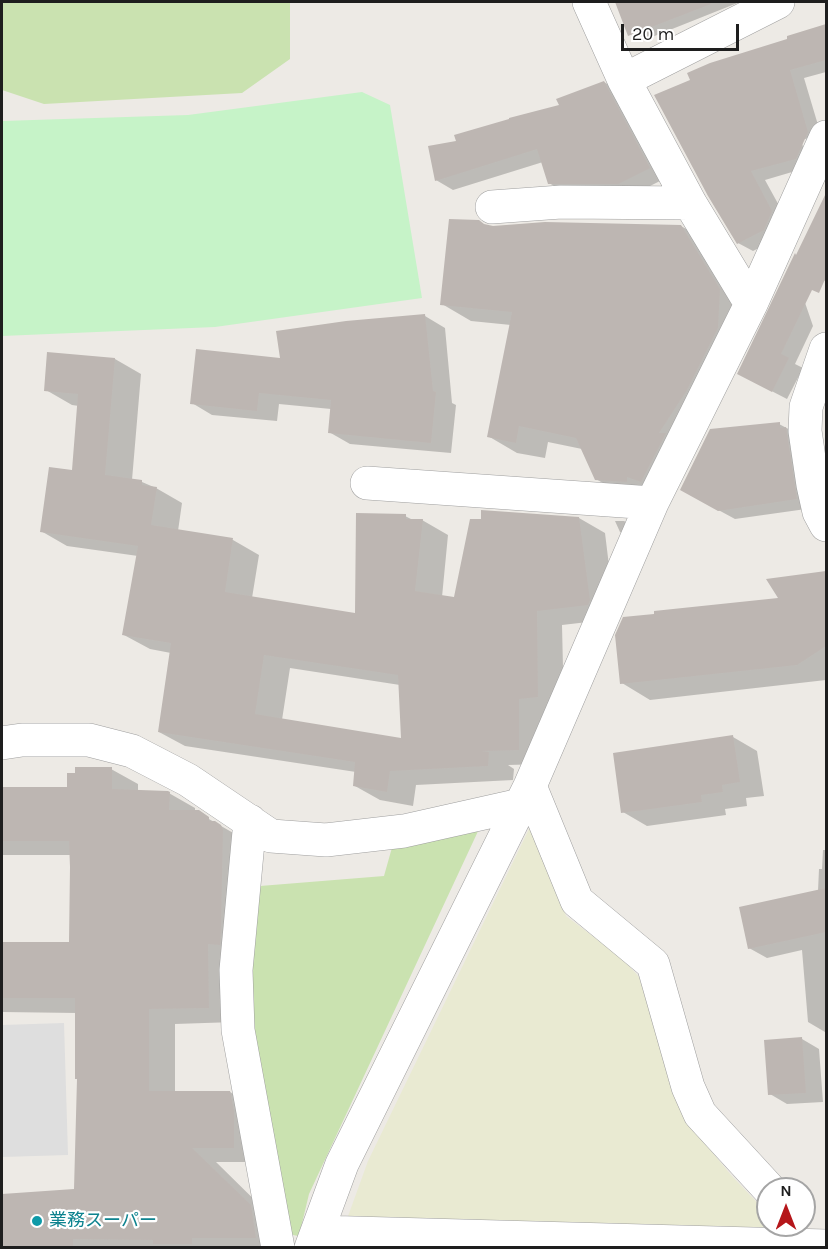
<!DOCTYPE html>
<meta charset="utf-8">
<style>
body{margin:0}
#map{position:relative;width:828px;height:1249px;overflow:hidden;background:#edeae5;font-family:Karla,sans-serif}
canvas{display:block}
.frame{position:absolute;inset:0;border:3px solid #1e1e1e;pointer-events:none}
.north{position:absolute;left:756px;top:1177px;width:60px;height:60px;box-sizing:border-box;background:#fff;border:2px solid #a5a5a5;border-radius:50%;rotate:0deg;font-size:16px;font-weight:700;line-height:24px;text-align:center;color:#1e1e1e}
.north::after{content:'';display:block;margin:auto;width:21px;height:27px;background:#b5161a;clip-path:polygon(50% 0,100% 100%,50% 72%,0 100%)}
.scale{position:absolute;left:621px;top:24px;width:118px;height:27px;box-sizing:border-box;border:3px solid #1e1e1e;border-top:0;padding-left:8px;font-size:18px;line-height:21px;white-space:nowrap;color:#1e1e1e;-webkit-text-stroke:4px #fff;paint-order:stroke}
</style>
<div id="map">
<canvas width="828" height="1249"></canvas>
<div class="frame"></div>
<div class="north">N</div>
<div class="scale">20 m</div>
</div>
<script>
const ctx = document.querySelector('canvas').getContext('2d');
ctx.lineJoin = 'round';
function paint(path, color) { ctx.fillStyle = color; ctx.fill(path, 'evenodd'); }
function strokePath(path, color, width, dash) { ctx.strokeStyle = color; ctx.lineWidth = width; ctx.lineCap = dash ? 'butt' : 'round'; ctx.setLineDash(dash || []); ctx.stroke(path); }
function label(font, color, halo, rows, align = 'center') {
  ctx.font = font + ' Karla,"Noto Sans JP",sans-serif'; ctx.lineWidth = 4.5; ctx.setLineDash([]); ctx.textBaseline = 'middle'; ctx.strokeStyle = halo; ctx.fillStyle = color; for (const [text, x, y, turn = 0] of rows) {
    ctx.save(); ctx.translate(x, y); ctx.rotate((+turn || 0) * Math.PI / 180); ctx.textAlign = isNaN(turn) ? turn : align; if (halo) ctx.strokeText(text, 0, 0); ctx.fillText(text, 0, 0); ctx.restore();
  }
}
paint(new Path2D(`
 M 530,827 L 538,835 L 566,916 L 623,959 L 639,977 L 684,1118 L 731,1175 L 768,1214 L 768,1225 L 772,1225 L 765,1234 L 347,1219 L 368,1161 Z`), '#e9ead2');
paint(new Path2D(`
 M 2,2 L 290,2 L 290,59 L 242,93 L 44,104 L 2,90 Z
 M 480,827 L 309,1194 L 299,1236 L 286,1234 L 247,1007 L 260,886 L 384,876 L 393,844 Z`), '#cae2b0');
paint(new Path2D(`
 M 362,92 L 390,105 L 422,298 L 215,327 L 2,336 L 2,121 L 188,115 Z`), '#c6f3c8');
paint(new Path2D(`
 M 64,1023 L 68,1155 L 2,1157 L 2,1025 Z`), '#dedede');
paint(new Path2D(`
 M 617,2 L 740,2 L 647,39 L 626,27 Z
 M 822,27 L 826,29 L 826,72 L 804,78 L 821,135 L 801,140 L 809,167 L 765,180 L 787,220 L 779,238 L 753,251 L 738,243 L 709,195 L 789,40 Z
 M 604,82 L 621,92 L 666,178 L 636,193 L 566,193 L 549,183 L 543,162 L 453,190 L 436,180 L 458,142 L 561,106 Z
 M 814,223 L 826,230 L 826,280 L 801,291 L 813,326 L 795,364 L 803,368 L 787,399 L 754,382 Z
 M 487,226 L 681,226 L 710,243 L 749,307 L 671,498 L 625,496 L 596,479 L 582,449 L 548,442 L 545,458 L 517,453 L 488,436 L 511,325 L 471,321 L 442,304 Z
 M 425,316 L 445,328 L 452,403 L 456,405 L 451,453 L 350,444 L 329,432 L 331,409 L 279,404 L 277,421 L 212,415 L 192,403 L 282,360 Z
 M 49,353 L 115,359 L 141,374 L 132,480 L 142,482 L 156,488 L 182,503 L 178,531 L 233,540 L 259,555 L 252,598 L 356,615 L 405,516 L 413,520 L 422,520 L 448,535 L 442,597 L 455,599 L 579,518 L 605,533 L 615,615 L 614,619 L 562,625 L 564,711 L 544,764 L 508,765 L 514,769 L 513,780 L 416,785 L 413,806 L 380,800 L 355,786 L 356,772 L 185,746 L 159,732 L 171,653 L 150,649 L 124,635 L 138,556 L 67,546 L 41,531 L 73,472 L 79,406 L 72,405 L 46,390 ZM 290,668 L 400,685 L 402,740 L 282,720 Z
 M 779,424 L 796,433 L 813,508 L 735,519 L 698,499 Z
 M 615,521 L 624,521 L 641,531 L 636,542 L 620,532 Z
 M 819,574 L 826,578 L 826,680 L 650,700 L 622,683 L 781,599 Z
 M 733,737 L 757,751 L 764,796 L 746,798 L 747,806 L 725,809 L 726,815 L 647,826 L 623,812 Z
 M 111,769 L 138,784 L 138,792 L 167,792 L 195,808 L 195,811 L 235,834 L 235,1022 L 175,1024 L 175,1092 L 230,1092 L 256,1108 L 260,1162 L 216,1162 L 277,1222 L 282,1248 L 2,1248 L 2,1195 L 76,1190 L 78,1079 L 77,1013 L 2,1012 L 2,944 L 70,944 L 71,855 L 2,855 L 2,789 L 68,789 Z
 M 823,850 L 826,850 L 825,1032 L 808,1022 L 802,950 L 767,958 L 749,948 L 818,891 L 819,869 L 822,869 Z
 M 802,1039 L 819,1049 L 823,1102 L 787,1104 L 770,1094 Z`), '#0003');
paint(new Path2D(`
 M 615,2 L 710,2 L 711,4 L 628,36 Z
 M 826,24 L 826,60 L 790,70 L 808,132 L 796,159 L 751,171 L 772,211 L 764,230 L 737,244 L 708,196 L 654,95 L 690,80 L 687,73 L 710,63 L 787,39 L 787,36 Z
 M 604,81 L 650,168 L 618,184 L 548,184 L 537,149 L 435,181 L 428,146 L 456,141 L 454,135 L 509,119 L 509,118 L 559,105 L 556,99 Z
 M 826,193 L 826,277 L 819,293 L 812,290 L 781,354 L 789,358 L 772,392 L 737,374 L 795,253 L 796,255 Z
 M 449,219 L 479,220 L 484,224 L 493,226 L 545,222 L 681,225 L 720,289 L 718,328 L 687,390 L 659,433 L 666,433 L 641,482 L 627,477 L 627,482 L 595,480 L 576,438 L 519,426 L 516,443 L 487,437 L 512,312 L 440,305 Z
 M 425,314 L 433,391 L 436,392 L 431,443 L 328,433 L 331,400 L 259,393 L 257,411 L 190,404 L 196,349 L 280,358 L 276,331 L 346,321 Z
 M 47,352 L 115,358 L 105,475 L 142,480 L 142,485 L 157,487 L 151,525 L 233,538 L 225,592 L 355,613 L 356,513 L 406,514 L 406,519 L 423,519 L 415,591 L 454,597 L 470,519 L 481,519 L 481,510 L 579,517 L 590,600 L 588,605 L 537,611 L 538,697 L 519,699 L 519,750 L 482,751 L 489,752 L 488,766 L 390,771 L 387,792 L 353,786 L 355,762 L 158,732 L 171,643 L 122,635 L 138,546 L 40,532 L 49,467 L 72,470 L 78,394 L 44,391 ZM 264,655 L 398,675 L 401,738 L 255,714 Z
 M 780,422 L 780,428 L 786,427 L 797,499 L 718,511 L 680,490 L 710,429 Z
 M 826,571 L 826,646 L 797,665 L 620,684 L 615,635 L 623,617 L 654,614 L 654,611 L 778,598 L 766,579 Z
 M 733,735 L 740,782 L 722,785 L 723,792 L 701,795 L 702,802 L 621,813 L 613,753 Z
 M 75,767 L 112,767 L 112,789 L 168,791 L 170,792 L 169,810 L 199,810 L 209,817 L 209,821 L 215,821 L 221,825 L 223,830 L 221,926 L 220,945 L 208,944 L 209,1008 L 149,1009 L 149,1091 L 230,1091 L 234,1111 L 234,1148 L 192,1148 L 251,1205 L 256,1238 L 192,1238 L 192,1244 L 153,1244 L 153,1240 L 73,1239 L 73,1248 L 2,1248 L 2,1194 L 74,1189 L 77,1079 L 75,1079 L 75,998 L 2,998 L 2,942 L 69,942 L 70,867 L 69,841 L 2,841 L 2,787 L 67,787 L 67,773 L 75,773 Z
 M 826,888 L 826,932 L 748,949 L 739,907 Z
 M 802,1037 L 806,1093 L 768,1095 L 764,1040 Z`), '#bdb6b2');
const minor = new Path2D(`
 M 589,2 L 624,80 L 690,203 L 751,304
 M 624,80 L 778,2
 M 492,207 L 561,202 L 690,203
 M 826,349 L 806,407 L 805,431 L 813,485 L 819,512 L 826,525
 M 367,483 L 652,503
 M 2,743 L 22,740 L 89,740 L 132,751 L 188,780 L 271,836 L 326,840 L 404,831 L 520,805
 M 530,786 L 577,901 L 653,964 L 688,1087 L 700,1114 L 769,1189
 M 250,821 L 236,970 L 238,1030 L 278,1248
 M 318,1232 L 826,1246
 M 311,1248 L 342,1164 L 530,786 L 652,503 L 751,304 L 826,137`);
strokePath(minor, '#9f9f9f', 34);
strokePath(minor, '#fff', 33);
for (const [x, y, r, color] of [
 [37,1221,6,"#0f9aa8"]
]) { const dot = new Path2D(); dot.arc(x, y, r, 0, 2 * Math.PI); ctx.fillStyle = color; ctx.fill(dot); strokePath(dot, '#fff', 2); }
label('18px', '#0d838f', '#fff', [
 ["業務スーパー",49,1221]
], 'left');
</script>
